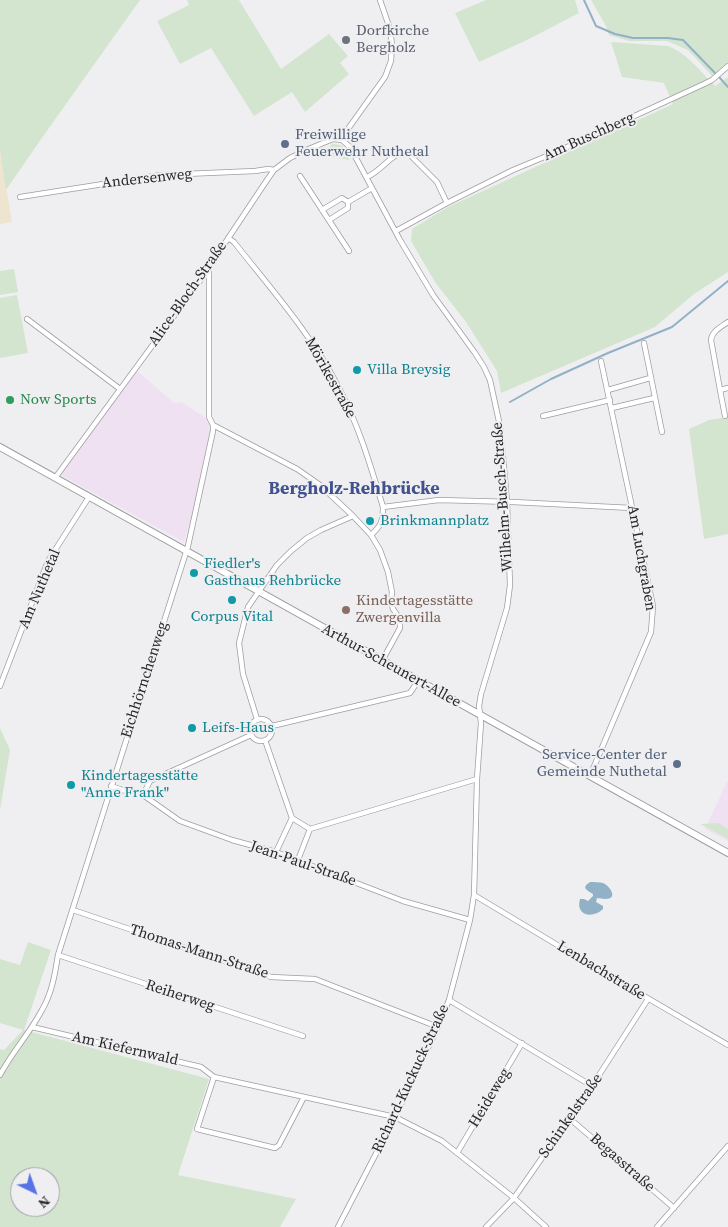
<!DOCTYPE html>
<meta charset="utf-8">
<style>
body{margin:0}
#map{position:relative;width:728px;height:1227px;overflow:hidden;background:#efeff2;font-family:"Source Serif 4",serif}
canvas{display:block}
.north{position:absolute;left:10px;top:1167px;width:50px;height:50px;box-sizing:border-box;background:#efeff2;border:1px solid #9f9fa2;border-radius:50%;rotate:138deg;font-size:14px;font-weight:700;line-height:20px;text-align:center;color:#282729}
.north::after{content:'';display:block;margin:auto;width:18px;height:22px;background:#5872e8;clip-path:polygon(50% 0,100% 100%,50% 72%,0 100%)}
</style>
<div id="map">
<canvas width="728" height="1227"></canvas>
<div class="north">N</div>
</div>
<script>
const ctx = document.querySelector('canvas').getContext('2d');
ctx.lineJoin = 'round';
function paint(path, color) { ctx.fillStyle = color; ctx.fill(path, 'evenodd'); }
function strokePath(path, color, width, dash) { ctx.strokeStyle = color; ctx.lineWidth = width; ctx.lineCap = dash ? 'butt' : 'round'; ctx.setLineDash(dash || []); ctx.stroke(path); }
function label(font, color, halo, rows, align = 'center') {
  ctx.font = font + ' "Source Serif 4",serif'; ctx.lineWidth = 4; ctx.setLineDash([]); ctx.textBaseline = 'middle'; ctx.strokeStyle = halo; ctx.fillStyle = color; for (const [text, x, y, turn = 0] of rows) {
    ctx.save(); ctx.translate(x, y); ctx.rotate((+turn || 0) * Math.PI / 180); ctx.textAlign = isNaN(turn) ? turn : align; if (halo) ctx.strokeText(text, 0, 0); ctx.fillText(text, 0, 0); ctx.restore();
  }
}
paint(new Path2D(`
 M 137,371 L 174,403 L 181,402 L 206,418 L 211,426 L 193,512 L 184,542 L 59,474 Z
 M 727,782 L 728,782 L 728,841 L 705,829 Z`), '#efe0f2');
paint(new Path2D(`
 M 0,150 L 12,222 L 0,224 Z`), '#eee5d0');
paint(new Path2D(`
 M 0,0 L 140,0 L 44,135 L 6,190 L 0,150 Z
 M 187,0 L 239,0 L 281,69 L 329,34 L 348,56 L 340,63 L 349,74 L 305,112 L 292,92 L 254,116 L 211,48 L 180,64 L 157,21 L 189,5 Z
 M 486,0 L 575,0 L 579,13 L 529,39 L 479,62 L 455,13 Z
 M 591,0 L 728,0 L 728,62 L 712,76 L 688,50 L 667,41 L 629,41 L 609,35 L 606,26 Z
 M 611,42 L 668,46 C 687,53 701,72 715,86 L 728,77 L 728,272 L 694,294 L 655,327 L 501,393 L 497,371 L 466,322 L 435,282 L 411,241 L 412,229 L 448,207 L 673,104 L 664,83 L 622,77 Z
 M 332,144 C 343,144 349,149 349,160 L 326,155 L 328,149 Z
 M 14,269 L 18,292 L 0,295 L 0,271 Z
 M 17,295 L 28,353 L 0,358 L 0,298 Z
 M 728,417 L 728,534 L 704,539 L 689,429 L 709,420 Z
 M 0,728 L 10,750 L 0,810 Z
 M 718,823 L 728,829 L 728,839 L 700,824 Z
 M 28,942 L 51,950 L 24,1030 L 209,1079 L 178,1175 L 296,1199 L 280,1227 L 0,1227 L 0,1049 L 4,1050 L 23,1030 L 0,1023 L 0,959 L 20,965 ZM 20,1177 L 50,1177 L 50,1207 L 20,1207 Z`), '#d3e5cf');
paint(new Path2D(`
 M 590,882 C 595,882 599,882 603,883 C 610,886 619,899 605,899 C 602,899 600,898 597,898 L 596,902 L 603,906 L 603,909 C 593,919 575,916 580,899 L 584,899 L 588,901 L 593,896 L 593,894 L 588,891 L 585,888 L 586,885 Z`), '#91b1c6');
strokePath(new Path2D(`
 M 584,0 L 596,26 L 615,34 L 633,38 L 668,38 L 683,40 L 715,73
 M 719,77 L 728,87
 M 510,402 L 551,379 L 608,353 L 672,327 L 728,281`), '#91b1c6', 2);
const street = new Path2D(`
 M 342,140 L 345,133 L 385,77 L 391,61 L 392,45 L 390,29 L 380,0
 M 300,176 L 349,251
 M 367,177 C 380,172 391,155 401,153 C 405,152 405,152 409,154 L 437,182 L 447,203
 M 20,197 L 161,175 L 255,171 L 268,169 L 274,170
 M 348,202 L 372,188
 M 322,210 L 342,198 L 348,202
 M 329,220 L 348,208 L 348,202
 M 396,231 L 447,203 L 513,170 L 554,153 L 704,84 L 712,80 L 728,66
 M 228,238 L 234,242 C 271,289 312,335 339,388 C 359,426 371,467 383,507 C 383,521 381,526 371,535
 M 27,319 L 120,389
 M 728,322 C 721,327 712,331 711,340 L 720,390 L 728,388
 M 644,343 L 662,432
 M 608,390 L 650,378
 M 720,390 L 725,416
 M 612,408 L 654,398
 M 543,416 L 610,400
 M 213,425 L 297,469 L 320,485 L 353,516 L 371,535 L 380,550 L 388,572 L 392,592 L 391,602 L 393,609 L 400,619 L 400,628 L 382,661
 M 55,478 L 199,282 L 265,183 L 274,170 L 290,158 L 306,150 L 333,139 L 342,140 L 350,147 L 400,240 L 433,295 L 475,353 L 484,367 L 490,380 L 500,426 L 503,456 L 507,502 L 510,585 L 507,608 L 481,694 L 479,706 L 481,723 L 477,779 L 474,895 L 470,920 L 449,1000 L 438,1027 L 395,1117 L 338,1227
 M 383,507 L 439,500 L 513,502 L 632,508
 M 0,686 L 48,561 L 89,497
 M250 730a11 11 0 1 1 22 0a11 11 0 1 1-22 0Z
 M 257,719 L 243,674 L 239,643 L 248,607 L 277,565 L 291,551 L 307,538 L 321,530 L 353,516
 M 272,726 L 410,693 L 418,681
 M 265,740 L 292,818 L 276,852
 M 590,776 L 651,632 L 653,606 L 601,361
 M 111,786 L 134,794 L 143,795 L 150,781 L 251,735
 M 143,795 L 180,821 L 232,840 L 276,852 L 403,901 L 470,920
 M 292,818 L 310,829
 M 298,860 L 310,829 L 477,779
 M 474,895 L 584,961 L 728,1045
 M 73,910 L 271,977 L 315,979 L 438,1027
 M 58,955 L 303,1036
 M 449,1000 L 592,1086
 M 32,1027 L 201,1067 L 214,1077 L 395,1117 L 442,1141 L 514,1198 L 546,1227
 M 0,1075 C 12,1052 30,1033 42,1010 C 52,993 55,974 58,955 L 188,546 L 213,431 L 213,425 L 209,417 L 209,268
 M 214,1077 L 197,1129 L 275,1148 L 279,1145 L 304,1097
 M 569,1118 L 674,1208
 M 457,1153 L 522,1043
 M 486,1227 L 514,1198 L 592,1086 L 648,999
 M 657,1227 L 728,1146`);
const secondary = new Path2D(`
 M 0,447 L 728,853`);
strokePath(street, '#9e9da0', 6);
strokePath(secondary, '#9e9da0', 8);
strokePath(street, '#fff', 4.5);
strokePath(secondary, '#fff', 6);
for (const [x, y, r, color] of [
 [346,40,5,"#6b7280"],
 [285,144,5,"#5c6f8a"],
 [357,370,5,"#0f9aa8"],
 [10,400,5,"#2e9e5b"],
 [370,521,5,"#0f9aa8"],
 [194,573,5,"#0f9aa8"],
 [232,600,5,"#0f9aa8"],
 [346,610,5,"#8d6e63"],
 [192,728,5,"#0f9aa8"],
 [677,764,5,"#5c6f8a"],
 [71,785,5,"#0f9aa8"]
]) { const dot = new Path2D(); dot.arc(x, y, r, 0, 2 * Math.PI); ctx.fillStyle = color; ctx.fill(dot); strokePath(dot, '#efeff2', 2); }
label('15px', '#5b616d', '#efeff2', [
 ["Dorfkirche",356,31],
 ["Bergholz",356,48]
], 'left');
label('15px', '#4e5e75', '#efeff2', [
 ["Freiwillige",295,135],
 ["Feuerwehr Nuthetal",295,152],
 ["Service-Center der",667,755,"right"],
 ["Gemeinde Nuthetal",667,772,"right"]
], 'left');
label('15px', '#282729', '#efeff2', [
 ["Am Buschberg",589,137,-24],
 ["Andersenweg",147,179,-6],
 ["Alice-Bloch-Straße",188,294,-55],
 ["Mörikestraße",330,378,61],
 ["Wilhelm-Busch-Straße",503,497,-94],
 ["Am Luchgraben",641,558,80],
 ["Am Nuthetal",40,589,-67],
 ["Arthur-Scheunert-Allee",391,666,29],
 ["Eichhörnchenweg",145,680,-72],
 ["Jean-Paul-Straße",303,864,19],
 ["Thomas-Mann-Straße",199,952,18],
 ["Lenbachstraße",601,971,31],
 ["Reiherweg",180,996,18],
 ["Am Kiefernwald",125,1049,13],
 ["Richard-Kuckuck-Straße",411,1079,-65],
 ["Heideweg",490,1098,-59],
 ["Schinkelstraße",571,1116,-55],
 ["Begasstraße",622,1163,41]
]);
label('15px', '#0d838f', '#efeff2', [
 ["Villa Breysig",367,370],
 ["Brinkmannplatz",380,521],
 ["Fiedler's",204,564],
 ["Gasthaus Rehbrücke",204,581],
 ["Corpus Vital",232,617,"center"],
 ["Leifs-Haus",202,728],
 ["Kindertagesstätte",81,776],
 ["\"Anne Frank\"",81,793]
], 'left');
label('15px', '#27864d', '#efeff2', [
 ["Now Sports",20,400]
], 'left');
label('15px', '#785e54', '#efeff2', [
 ["Kindertagesstätte",356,601],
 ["Zwergenvilla",356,618]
], 'left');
label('bold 18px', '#41518d', '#efeff2', [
 ["Bergholz-Rehbrücke",354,489]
]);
</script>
